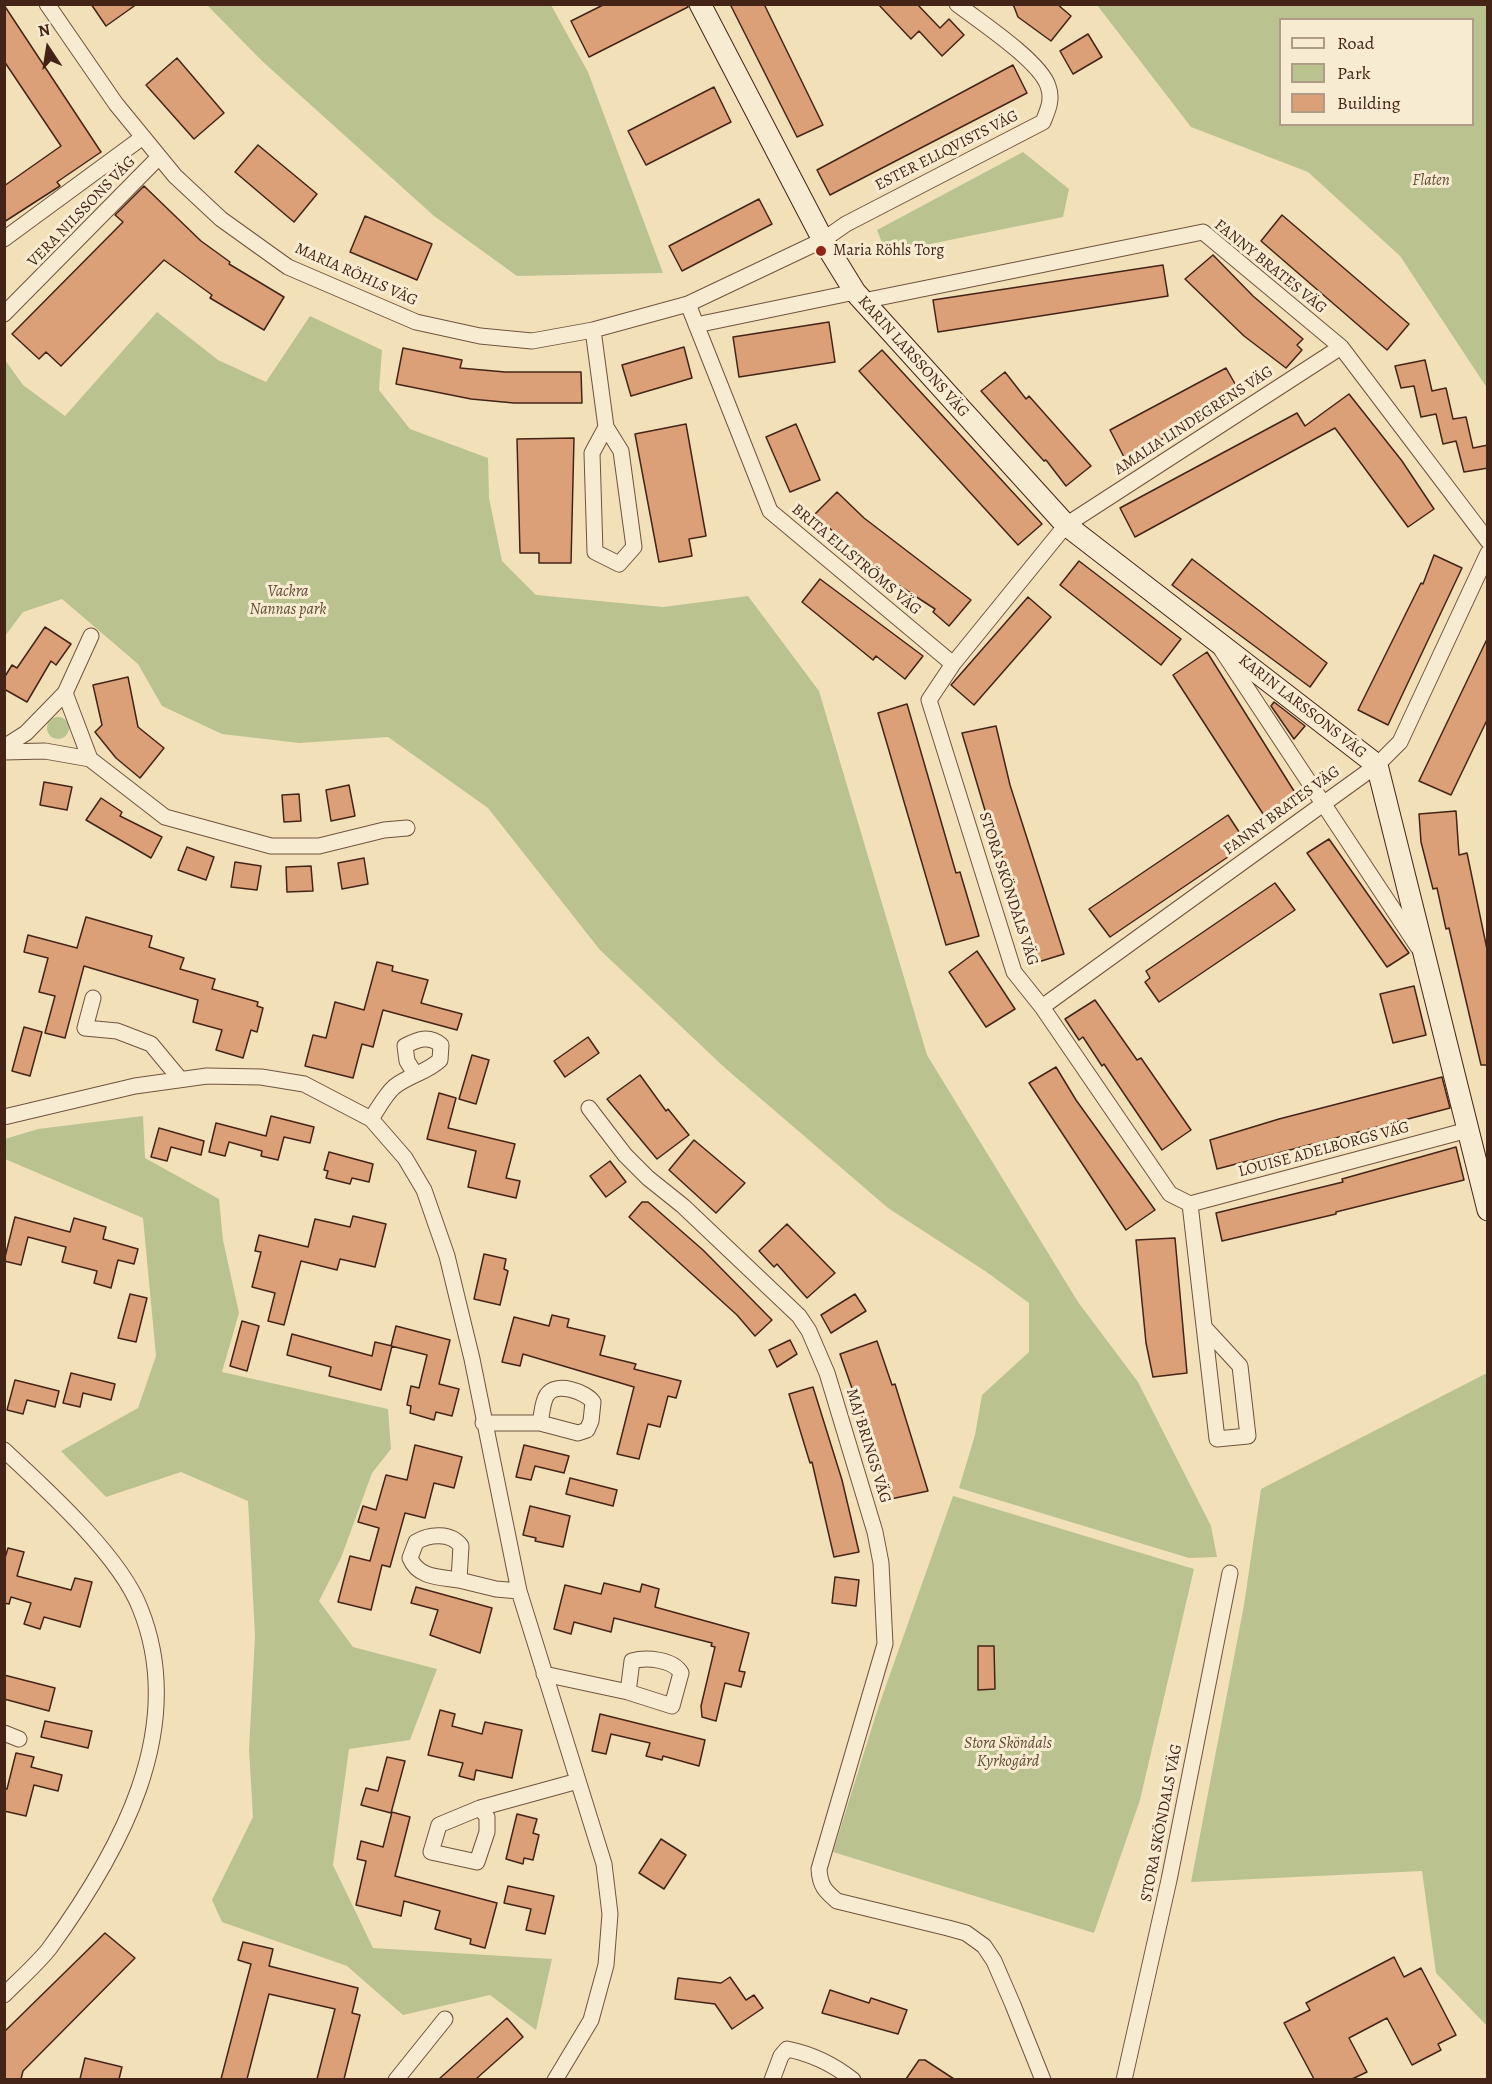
<!DOCTYPE html>
<meta charset="utf-8">
<style>
body{margin:0}
#map{position:relative;width:1492px;height:2084px;overflow:hidden;background:#f2e1b8;font-family:Alegreya,serif}
canvas{display:block}
.frame{position:absolute;inset:0;border:6px solid #442417;pointer-events:none}
.legend{position:absolute;left:1279px;top:18px;width:195px;height:108px;box-sizing:border-box;background:#f7ecd1;border:2px solid #af9c87;margin:0;padding:8px 10px;list-style:none;font-size:18px;color:#442417}
.legend li{display:flex;align-items:center;gap:12px;height:30px}
.legend b{width:30px;border:2px solid #af9c87}
.north{position:absolute;left:18px;top:18px;width:60px;height:60px;-webkit-text-stroke:4px #f7ecd1;paint-order:stroke;rotate:348deg;font-size:16px;font-weight:700;line-height:24px;text-align:center;color:#442417}
.north::after{content:'';display:block;margin:auto;width:21px;height:27px;background:#442417;clip-path:polygon(50% 0,100% 100%,50% 72%,0 100%)}
</style>
<div id="map">
<canvas width="1492" height="2084"></canvas>
<div class="frame"></div>
<ul class="legend">
<li><b style="height:8px;background:#f7ecd1"></b>Road</li>
<li><b style="height:16px;background:#bac38f"></b>Park</li>
<li><b style="height:16px;background:#dca079"></b>Building</li>
</ul>
<div class="north">N</div>
</div>
<script>
const ctx = document.querySelector('canvas').getContext('2d');
ctx.lineJoin = 'round';
function paint(path, color) { ctx.fillStyle = color; ctx.fill(path, 'evenodd'); }
function strokePath(path, color, width, dash) { ctx.strokeStyle = color; ctx.lineWidth = width; ctx.lineCap = dash ? 'butt' : 'round'; ctx.setLineDash(dash || []); ctx.stroke(path); }
function label(font, color, halo, rows, align = 'center') {
  ctx.font = font + ' Alegreya,serif'; ctx.lineWidth = 6; ctx.setLineDash([]); ctx.textBaseline = 'middle'; ctx.strokeStyle = halo; ctx.fillStyle = color; for (const [text, x, y, turn = 0] of rows) {
    ctx.save(); ctx.translate(x, y); ctx.rotate((+turn || 0) * Math.PI / 180); ctx.textAlign = isNaN(turn) ? turn : align; if (halo) ctx.strokeText(text, 0, 0); ctx.fillText(text, 0, 0); ctx.restore();
  }
}
paint(new Path2D(`
 M 207,5 L 551,5 L 588,72 L 663,273 L 517,276 L 434,216 L 262,61 Z
 M 1097,5 L 1487,5 L 1487,388 L 1400,256 L 1308,172 L 1191,127 ZM 1280,20 L 1472,20 L 1472,124 L 1280,124 Z
 M 1023,152 L 1069,189 L 1063,217 L 886,253 L 877,230 Z
 M 157,312 L 218,360 L 266,382 L 310,316 L 382,350 L 379,390 L 410,429 L 488,458 L 489,498 L 502,561 L 536,595 L 663,607 L 748,596 L 819,691 L 927,1055 L 1078,1302 L 1138,1382 L 1211,1526 L 1217,1557 L 1189,1558 L 959,1488 L 975,1435 L 982,1395 L 1029,1352 L 1029,1303 L 985,1271 L 888,1208 L 725,1068 L 600,950 L 488,808 L 388,737 L 299,743 L 222,734 L 162,706 L 138,664 L 62,599 L 23,612 L 5,636 L 5,360 L 23,385 L 65,416 Z
 M47 728a11 11 0 1 1 22 0a11 11 0 1 1-22 0Z
 M 143,1116 L 145,1158 L 219,1199 L 223,1240 L 239,1313 L 222,1372 L 388,1409 L 391,1449 L 372,1473 L 341,1558 L 319,1601 L 353,1647 L 437,1669 L 410,1740 L 349,1749 L 333,1865 L 373,1948 L 552,1959 L 536,2030 L 490,1995 L 403,2015 L 347,1966 L 222,1922 L 212,1900 L 253,1817 L 249,1750 L 255,1636 L 248,1501 L 181,1472 L 106,1497 L 61,1451 L 138,1408 L 156,1356 L 143,1218 L 5,1159 L 5,1139 L 38,1129 Z
 M 1487,1373 L 1487,2026 L 1436,1973 L 1422,1871 L 1191,1882 L 1244,1605 L 1261,1489 Z
 M 953,1496 L 1194,1569 L 1140,1800 L 1094,1933 L 833,1852 L 877,1711 Z`), '#bac38f');
const building = new Path2D(`
 M 91,4 L 137,4 L 106,26 Z
 M 605,4 L 687,4 L 688,7 L 589,57 L 571,21 Z
 M 730,4 L 764,4 L 823,125 L 797,137 Z
 M 878,4 L 917,4 L 940,28 L 949,19 L 964,35 L 942,56 L 919,31 L 911,39 Z
 M 1013,4 L 1057,4 L 1071,16 L 1051,41 L 1018,17 Z
 M 4,5 L 101,152 L 57,182 L 60,186 L 4,222 L 4,186 L 61,146 L 4,61 Z
 M 1088,34 L 1102,57 L 1073,74 L 1060,51 Z
 M 177,58 L 224,113 L 194,139 L 146,85 Z
 M 1013,65 L 1027,93 L 830,195 L 817,170 Z
 M 714,87 L 731,122 L 646,165 L 628,131 Z
 M 258,145 L 317,194 L 294,222 L 235,172 Z
 M 144,186 L 201,241 L 230,262 L 229,264 L 284,297 L 264,330 L 210,298 L 212,295 L 164,260 L 61,366 L 46,352 L 39,359 L 12,334 L 123,222 L 115,215 Z
 M 759,199 L 772,224 L 682,271 L 669,246 Z
 M 1282,215 L 1409,324 L 1387,350 L 1261,241 Z
 M 365,216 L 432,244 L 417,280 L 350,252 Z
 M 1213,255 L 1253,296 L 1303,339 L 1297,345 L 1302,350 L 1286,368 L 1244,336 L 1185,279 Z
 M 1163,265 L 1168,296 L 938,332 L 933,300 Z
 M 829,322 L 835,362 L 739,377 L 733,337 Z
 M 684,347 L 692,378 L 631,396 L 622,365 Z
 M 403,348 L 462,360 L 460,368 L 505,372 L 581,372 L 582,403 L 514,403 L 471,399 L 396,384 Z
 M 882,350 L 1042,524 L 1018,545 L 859,371 Z
 M 1425,360 L 1432,391 L 1446,388 L 1453,419 L 1466,417 L 1473,448 L 1488,445 L 1488,468 L 1464,472 L 1456,441 L 1443,444 L 1436,414 L 1421,417 L 1414,386 L 1401,388 L 1395,366 Z
 M 1226,368 L 1242,396 L 1125,459 L 1110,430 Z
 M 1005,372 L 1026,399 L 1029,396 L 1091,466 L 1066,486 L 1046,460 L 1044,461 L 981,391 Z
 M 1349,394 L 1402,461 L 1434,509 L 1408,527 L 1335,428 L 1135,537 L 1120,508 L 1297,413 L 1305,426 Z
 M 686,424 L 706,536 L 689,539 L 692,556 L 659,562 L 635,434 Z
 M 796,424 L 820,480 L 790,492 L 766,437 Z
 M 574,438 L 571,563 L 539,563 L 539,553 L 520,553 L 517,439 Z
 M 837,492 L 864,518 L 971,600 L 949,626 L 933,612 L 935,609 L 889,579 L 814,515 Z
 M 1434,555 L 1462,568 L 1388,725 L 1358,710 L 1421,583 L 1423,584 Z
 M 1192,559 L 1327,663 L 1310,687 L 1172,585 Z
 M 1079,561 L 1181,639 L 1161,665 L 1060,585 Z
 M 820,579 L 923,656 L 905,679 L 876,656 L 873,660 L 802,602 Z
 M 1028,597 L 1051,617 L 974,705 L 951,685 Z
 M 45,627 L 71,644 L 56,665 L 51,661 L 27,702 L 4,689 L 4,678 L 12,665 L 17,668 Z
 M 1488,637 L 1488,718 L 1451,795 L 1419,781 Z
 M 1207,652 L 1299,799 L 1267,820 L 1173,675 Z
 M 128,677 L 138,727 L 164,748 L 140,778 L 116,758 L 95,732 L 102,725 L 93,685 Z
 M 1274,702 L 1305,726 L 1294,739 L 1271,706 Z
 M 907,704 L 956,873 L 960,872 L 979,936 L 946,945 L 878,713 Z
 M 996,726 L 1010,785 L 1064,954 L 1035,963 L 998,843 L 995,844 L 962,733 Z
 M 44,782 L 72,787 L 67,810 L 40,805 Z
 M 349,785 L 355,816 L 331,821 L 326,790 Z
 M 299,794 L 301,821 L 284,822 L 282,795 Z
 M 101,798 L 122,812 L 120,816 L 162,837 L 151,858 L 86,820 Z
 M 1456,811 L 1459,855 L 1467,853 L 1488,954 L 1488,1065 L 1481,1065 L 1449,928 L 1446,929 L 1437,888 L 1433,889 L 1421,842 L 1419,814 Z
 M 1228,815 L 1247,844 L 1110,937 L 1089,909 Z
 M 1329,839 L 1409,953 L 1387,967 L 1307,853 Z
 M 187,847 L 214,857 L 206,880 L 178,870 Z
 M 364,858 L 368,884 L 342,889 L 338,863 Z
 M 235,862 L 261,866 L 257,890 L 231,887 Z
 M 311,866 L 313,891 L 287,892 L 286,867 Z
 M 1275,883 L 1295,910 L 1159,1002 L 1145,982 L 1150,978 L 1146,971 Z
 M 86,917 L 152,936 L 149,947 L 184,958 L 180,969 L 215,979 L 212,989 L 258,1002 L 257,1006 L 263,1008 L 257,1032 L 251,1030 L 243,1058 L 216,1050 L 222,1030 L 193,1022 L 198,1000 L 84,966 L 65,1038 L 45,1033 L 55,996 L 39,992 L 48,958 L 24,952 L 28,935 L 77,948 Z
 M 977,951 L 1015,1009 L 986,1027 L 949,972 Z
 M 377,962 L 393,966 L 392,971 L 428,980 L 421,1003 L 462,1014 L 457,1030 L 383,1010 L 373,1047 L 362,1044 L 353,1078 L 305,1066 L 313,1035 L 326,1038 L 335,1002 L 364,1010 Z
 M 1414,986 L 1426,1035 L 1393,1043 L 1380,994 Z
 M 1095,1000 L 1137,1060 L 1141,1058 L 1191,1130 L 1162,1150 L 1104,1064 L 1102,1066 L 1083,1037 L 1079,1040 L 1065,1019 Z
 M 24,1027 L 42,1032 L 30,1076 L 12,1071 Z
 M 588,1037 L 599,1053 L 565,1077 L 554,1061 Z
 M 472,1055 L 489,1060 L 476,1104 L 459,1099 Z
 M 1056,1067 L 1076,1100 L 1155,1210 L 1126,1230 L 1029,1083 Z
 M 640,1075 L 666,1111 L 668,1109 L 689,1135 L 657,1159 L 607,1099 Z
 M 1442,1077 L 1450,1108 L 1217,1169 L 1210,1140 L 1279,1119 Z
 M 439,1093 L 456,1098 L 448,1128 L 515,1144 L 506,1178 L 520,1181 L 516,1198 L 468,1187 L 476,1151 L 427,1139 Z
 M 271,1116 L 314,1127 L 310,1143 L 284,1137 L 278,1160 L 261,1156 L 262,1151 L 229,1142 L 225,1156 L 209,1152 L 216,1123 L 266,1136 Z
 M 159,1128 L 204,1141 L 201,1155 L 171,1147 L 167,1161 L 151,1157 Z
 M 694,1140 L 745,1183 L 716,1213 L 669,1170 Z
 M 1456,1147 L 1464,1180 L 1336,1212 L 1336,1214 L 1222,1241 L 1216,1213 L 1343,1182 L 1342,1179 Z
 M 329,1152 L 373,1164 L 369,1182 L 352,1178 L 350,1184 L 326,1178 L 328,1171 L 324,1170 Z
 M 610,1161 L 626,1182 L 606,1197 L 590,1176 Z
 M 642,1202 L 648,1202 L 703,1250 L 772,1320 L 755,1336 L 737,1315 L 629,1217 Z
 M 353,1216 L 386,1224 L 375,1267 L 340,1259 L 337,1270 L 301,1261 L 284,1325 L 268,1321 L 275,1293 L 252,1287 L 261,1252 L 255,1251 L 259,1235 L 308,1247 L 315,1219 L 350,1227 Z
 M 15,1217 L 70,1232 L 74,1218 L 106,1227 L 103,1239 L 138,1249 L 134,1264 L 118,1260 L 111,1288 L 94,1283 L 97,1271 L 62,1262 L 66,1247 L 28,1237 L 21,1265 L 4,1261 Z
 M 787,1224 L 835,1273 L 807,1298 L 777,1264 L 774,1267 L 759,1251 Z
 M 1175,1238 L 1187,1373 L 1153,1377 L 1146,1343 L 1136,1240 Z
 M 484,1254 L 506,1259 L 504,1269 L 508,1271 L 500,1305 L 474,1299 Z
 M 130,1294 L 147,1298 L 136,1342 L 118,1338 Z
 M 855,1294 L 866,1311 L 831,1333 L 821,1315 Z
 M 552,1315 L 569,1319 L 567,1327 L 605,1336 L 600,1355 L 636,1364 L 634,1369 L 681,1381 L 676,1398 L 668,1396 L 660,1427 L 648,1424 L 639,1459 L 617,1454 L 634,1387 L 523,1354 L 520,1366 L 502,1362 L 514,1317 L 549,1326 Z
 M 242,1321 L 259,1326 L 247,1371 L 230,1366 Z
 M 396,1326 L 450,1340 L 439,1384 L 459,1389 L 452,1416 L 436,1412 L 434,1420 L 410,1413 L 411,1406 L 407,1405 L 411,1386 L 419,1388 L 427,1355 L 391,1346 Z
 M 292,1334 L 372,1356 L 375,1342 L 392,1346 L 381,1390 L 329,1376 L 331,1367 L 287,1355 Z
 M 790,1340 L 797,1354 L 777,1367 L 769,1350 Z
 M 877,1341 L 892,1385 L 895,1384 L 928,1491 L 886,1500 L 876,1457 L 840,1354 Z
 M 71,1373 L 115,1384 L 111,1400 L 83,1393 L 80,1407 L 63,1403 Z
 M 15,1380 L 59,1391 L 55,1407 L 27,1400 L 23,1414 L 7,1410 Z
 M 813,1387 L 842,1480 L 859,1552 L 834,1557 L 812,1462 L 810,1463 L 789,1394 Z
 M 415,1445 L 462,1457 L 454,1488 L 434,1483 L 425,1518 L 405,1513 L 390,1567 L 382,1565 L 371,1610 L 338,1602 L 350,1556 L 370,1561 L 379,1528 L 358,1522 L 363,1506 L 376,1510 L 386,1475 L 407,1480 Z
 M 524,1445 L 569,1456 L 564,1473 L 535,1466 L 531,1480 L 516,1477 Z
 M 570,1478 L 617,1490 L 613,1506 L 566,1494 Z
 M 530,1506 L 570,1516 L 563,1547 L 535,1541 L 536,1538 L 523,1535 Z
 M 8,1548 L 24,1552 L 17,1576 L 71,1590 L 75,1578 L 92,1582 L 80,1627 L 44,1617 L 40,1629 L 24,1624 L 31,1603 L 11,1597 L 9,1604 L 4,1603 L 4,1561 Z
 M 835,1577 L 859,1580 L 856,1606 L 832,1603 Z
 M 604,1583 L 640,1592 L 642,1584 L 659,1589 L 655,1607 L 749,1633 L 739,1671 L 745,1672 L 741,1687 L 725,1683 L 716,1721 L 702,1717 L 701,1706 L 715,1647 L 711,1646 L 712,1643 L 614,1618 L 611,1632 L 574,1622 L 571,1634 L 554,1629 L 565,1585 L 601,1594 Z
 M 416,1587 L 492,1608 L 480,1653 L 430,1635 L 438,1610 L 411,1603 Z
 M 978,1646 L 994,1646 L 995,1689 L 978,1690 Z
 M 4,1675 L 55,1688 L 49,1711 L 4,1699 Z
 M 440,1710 L 455,1714 L 452,1726 L 482,1734 L 485,1722 L 522,1730 L 512,1778 L 476,1770 L 474,1780 L 459,1776 L 463,1763 L 428,1755 Z
 M 600,1714 L 705,1740 L 699,1766 L 663,1756 L 662,1760 L 646,1756 L 650,1743 L 611,1734 L 606,1754 L 592,1751 Z
 M 45,1721 L 92,1731 L 88,1748 L 41,1737 Z
 M 16,1753 L 34,1757 L 31,1767 L 62,1775 L 58,1791 L 34,1785 L 26,1816 L 4,1811 L 4,1788 L 7,1789 Z
 M 387,1757 L 405,1761 L 391,1813 L 361,1805 L 366,1788 L 378,1791 Z
 M 392,1812 L 410,1817 L 395,1876 L 497,1903 L 485,1948 L 470,1944 L 471,1939 L 435,1929 L 440,1911 L 404,1901 L 401,1916 L 356,1905 L 366,1861 L 357,1859 L 361,1841 L 383,1847 Z
 M 517,1814 L 537,1819 L 533,1833 L 539,1835 L 533,1860 L 524,1858 L 523,1864 L 506,1859 Z
 M 661,1839 L 686,1855 L 664,1889 L 639,1873 Z
 M 508,1886 L 554,1896 L 545,1934 L 526,1930 L 531,1909 L 504,1903 Z
 M 105,1933 L 135,1958 L 23,2071 L 21,2079 L 4,2079 L 4,2032 Z
 M 243,1942 L 273,1949 L 269,1966 L 358,1988 L 352,2013 L 360,2015 L 344,2079 L 317,2079 L 335,2009 L 269,1994 L 247,2079 L 221,2079 L 251,1964 L 238,1960 Z
 M 1394,1957 L 1404,1977 L 1421,1968 L 1456,2035 L 1438,2044 L 1441,2050 L 1412,2065 L 1387,2018 L 1349,2038 L 1367,2072 L 1352,2079 L 1314,2079 L 1284,2023 L 1310,2010 L 1306,2003 Z
 M 730,1977 L 746,2000 L 754,1995 L 763,2008 L 732,2029 L 715,2004 L 675,1999 L 678,1978 L 721,1983 Z
 M 830,1990 L 869,2003 L 871,1998 L 907,2010 L 898,2034 L 822,2013 Z
 M 507,2018 L 523,2037 L 476,2079 L 439,2079 Z
 M 85,2058 L 122,2067 L 119,2079 L 80,2079 Z
 M 919,2060 L 925,2060 L 954,2079 L 906,2079 Z`);
paint(building, '#dca079');
strokePath(building, '#442417', 1.5);
const street = new Path2D(`
 M 47,4 L 116,104 L 175,176 L 221,219 L 288,267 L 416,322 L 480,336 L 532,341 L 593,330 L 688,304 L 823,240 L 846,224 L 1043,122 C 1048,110 1053,99 1048,86 C 1040,61 979,21 957,4
 M 4,239 L 143,137
 M 863,301 L 1203,232 L 1341,347 L 1488,541
 M 688,304 L 770,511 L 953,664
 M 4,314 L 159,157
 M 696,325 L 855,292
 M 593,330 L 606,427 L 592,453 L 595,552 L 619,564 L 634,547 L 621,451 L 606,427
 M 1221,649 L 1418,947
 M 65,693 L 90,759
 M 4,747 L 26,733 L 65,693 L 91,636
 M 4,752 L 45,751 L 90,759 L 165,817 L 271,846 L 319,846 L 384,830 L 407,828
 M 93,998 L 85,1028 L 117,1031 L 151,1044 L 180,1079
 M 1042,1007 L 1377,765 L 1400,742 L 1488,553
 M 589,1108 L 625,1155 L 648,1178 L 683,1206 L 799,1316 L 809,1331 L 827,1373 L 875,1532 L 881,1563 L 885,1644 L 819,1869 C 820,1886 825,1891 837,1901 L 948,1928 L 966,1933 L 984,1946 L 994,1961 L 1013,2005 L 1043,2080
 M 4,1117 L 135,1086 L 207,1076 L 261,1077 L 304,1084 L 371,1119 L 405,1158 L 424,1190 L 447,1256 L 472,1359 L 519,1591 L 604,1864 L 610,1914 L 606,1965 L 591,2020 L 555,2080
 M 371,1119 C 378,1109 385,1095 394,1087 C 409,1075 426,1073 440,1060 L 441,1045 C 429,1035 418,1039 405,1046 L 407,1061 L 415,1074
 M 1190,1204 L 1170,1194 L 1042,1007 L 1014,972 L 929,700 L 953,664 L 1066,525 L 1341,347
 M 1190,1204 L 1217,1439 L 1248,1436 L 1240,1366 L 1204,1327
 M 1190,1204 L 1468,1130
 M 483,1423 L 540,1423 L 578,1433 L 587,1430 L 591,1421 L 593,1402 C 586,1392 556,1381 547,1395 C 542,1402 542,1415 540,1423
 M 4,1450 C 46,1489 120,1556 140,1608 C 189,1729 119,1853 49,1949 C 36,1965 19,1980 4,1995
 M 459,1580 C 440,1577 418,1578 410,1558 L 416,1542 C 429,1534 451,1532 461,1546 L 459,1580 L 496,1589 L 519,1591
 M 544,1674 L 628,1692 L 672,1706 L 681,1673 C 673,1659 646,1657 632,1661 L 628,1692
 M 4,1733 L 19,1739
 M 480,1808 L 487,1817 L 487,1832 L 477,1862 L 431,1852 L 439,1825 L 480,1808 L 578,1781
 M 396,2080 L 445,2019
 M 772,2080 L 781,2056 L 787,2049 C 812,2054 833,2064 853,2080
 M 1124,2080 L 1169,1880 L 1230,1573`);
const secondary = new Path2D(`
 M 700,4 L 823,240 L 855,292 L 1066,525 L 1377,765 L 1488,1210`);
strokePath(street, '#70533f', 17);
strokePath(secondary, '#442417', 23);
strokePath(street, '#f7ecd1', 15);
strokePath(secondary, '#f7ecd1', 21);
for (const [x, y, r, color] of [
 [821,251,6,"#8f2418"]
]) { const dot = new Path2D(); dot.arc(x, y, r, 0, 2 * Math.PI); ctx.fillStyle = color; ctx.fill(dot); strokePath(dot, '#f7ecd1', 2); }
label('16px', '#442417', '#f7ecd1', [
 ["ESTER ELLQVISTS VÄG",947,151,-27],
 ["VERA NILSSONS VÄG",82,212,-46],
 ["FANNY BRATES VÄG",1270,267,39],
 ["MARIA RÖHLS VÄG",356,275,24],
 ["KARIN LARSSONS VÄG",913,357,48],
 ["AMALIA LINDEGRENS VÄG",1194,421,-33],
 ["BRITA ELLSTRÖMS VÄG",856,560,40],
 ["KARIN LARSSONS VÄG",1302,707,38],
 ["FANNY BRATES VÄG",1282,811,-36],
 ["STORA SKÖNDALS VÄG",1008,889,72],
 ["LOUISE ADELBORGS VÄG",1324,1150,-15],
 ["MAJ BRINGS VÄG",868,1446,73],
 ["STORA SKÖNDALS VÄG",1162,1823,-79]
]);
label('italic 16px', '#624c35', '#f7ecd1', [
 ["Flaten",1431,181],
 ["Vackra",288,592],
 ["Nannas park",288,610],
 ["Stora Sköndals",1008,1744],
 ["Kyrkogård",1008,1762]
]);
label('16px', '#442417', '#f7ecd1', [
 ["Maria Röhls Torg",833,251]
], 'left');
</script>
